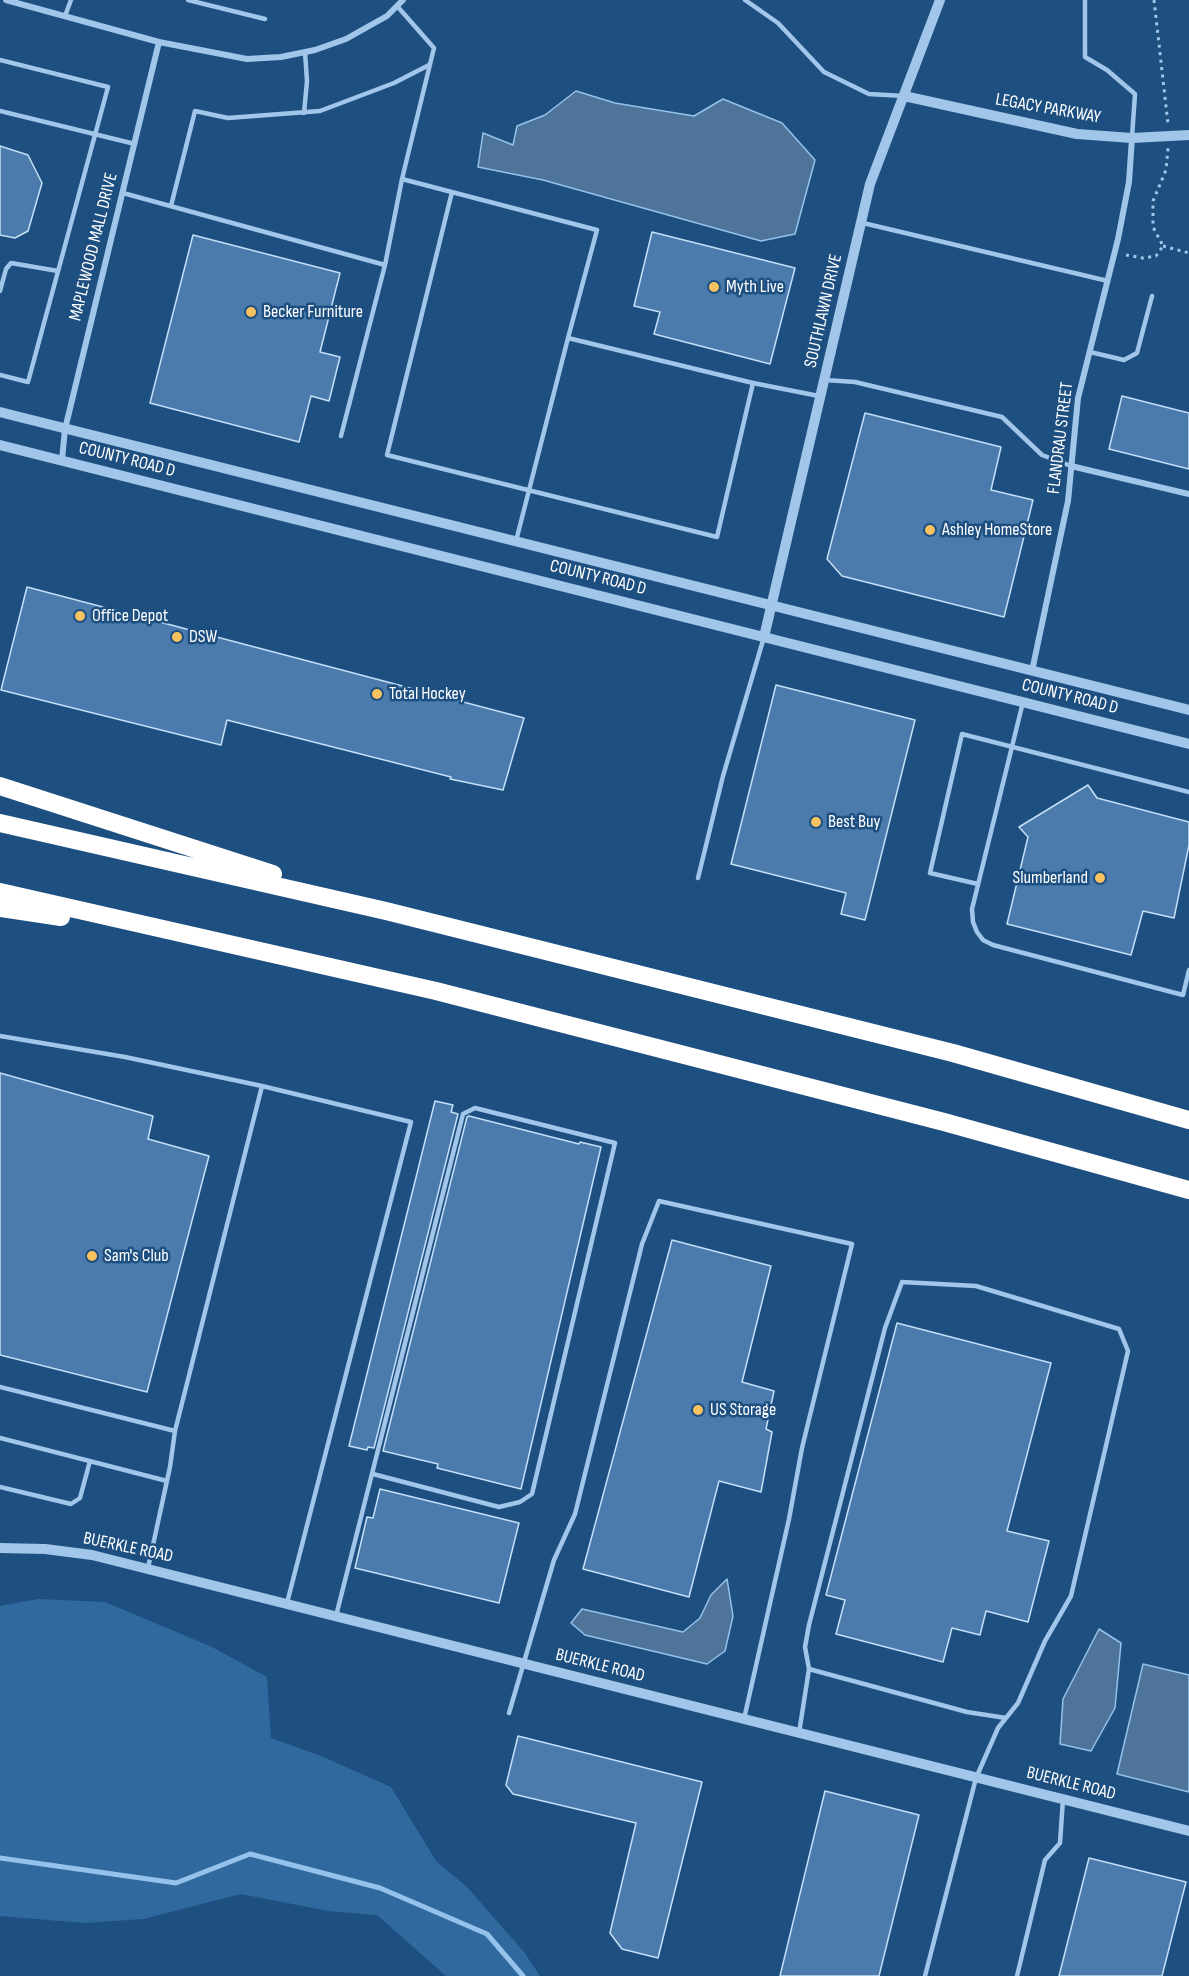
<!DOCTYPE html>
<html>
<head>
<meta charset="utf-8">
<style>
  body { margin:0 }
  canvas { display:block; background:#1d4f80 }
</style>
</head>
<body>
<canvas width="1189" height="1976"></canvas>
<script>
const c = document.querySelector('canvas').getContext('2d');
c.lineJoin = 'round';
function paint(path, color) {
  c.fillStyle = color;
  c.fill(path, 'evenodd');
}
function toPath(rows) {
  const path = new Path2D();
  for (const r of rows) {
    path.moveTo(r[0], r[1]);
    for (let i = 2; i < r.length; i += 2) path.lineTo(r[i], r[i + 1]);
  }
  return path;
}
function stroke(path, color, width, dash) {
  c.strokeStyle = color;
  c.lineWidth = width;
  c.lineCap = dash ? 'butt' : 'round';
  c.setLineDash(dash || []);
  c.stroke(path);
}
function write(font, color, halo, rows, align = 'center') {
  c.font = font + ' "Sofia Sans Condensed",sans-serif';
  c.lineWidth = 5;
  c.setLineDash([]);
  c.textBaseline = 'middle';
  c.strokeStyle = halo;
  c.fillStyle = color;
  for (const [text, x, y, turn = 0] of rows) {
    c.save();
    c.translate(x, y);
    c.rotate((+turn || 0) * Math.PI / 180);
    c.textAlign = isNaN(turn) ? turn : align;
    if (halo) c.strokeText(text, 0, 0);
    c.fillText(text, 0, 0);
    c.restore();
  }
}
paint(toPath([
  [38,1599,105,1602,212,1647,267,1677,271,1738,321,1756,391,1787,436,1861,467,1887,524,1952,540,1976,446,1976,377,1915,328,1911,241,1894,143,1919,84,1923,0,1916,0,1606]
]), '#30699e');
const water = toPath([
  [576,91,615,103,694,116,723,99,782,123,815,160,795,234,761,241,543,180,478,167,483,133,513,145,517,126,545,115,576,91],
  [727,1579,733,1616,725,1651,707,1664,585,1635,571,1623,582,1609,683,1632,700,1618,711,1595,727,1579],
  [1099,1629,1121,1643,1115,1708,1091,1751,1060,1744,1063,1699,1099,1629],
  [1143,1664,1189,1675,1189,1792,1117,1774,1143,1664]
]);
paint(water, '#4f7499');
stroke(water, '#95c2eb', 1.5);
stroke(toPath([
  [0,1858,176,1883,250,1854,380,1888,487,1934,523,1976]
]), '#95c2eb', 5);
const building = toPath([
  [0,146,28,155,42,183,28,231,15,238,0,235,0,146],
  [652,232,795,268,770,364,654,334,660,312,634,306,652,232],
  [193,235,340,273,320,352,340,357,329,401,311,396,299,442,150,403,193,235],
  [1122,396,1189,413,1189,469,1109,449,1122,396],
  [865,413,1001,447,991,490,1033,500,1004,617,842,576,827,559,865,413],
  [27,587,524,718,503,790,450,779,451,777,227,720,221,745,1,690,27,587],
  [776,685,915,720,865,920,841,914,846,893,731,864,776,685],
  [1088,785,1097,798,1189,822,1189,845,1174,918,1143,911,1131,955,1007,924,1028,837,1019,827,1088,785],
  [0,1073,153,1116,148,1139,209,1156,147,1392,0,1355,0,1073],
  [435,1101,453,1105,451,1112,458,1114,374,1448,368,1447,367,1450,349,1446,435,1101],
  [469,1116,579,1144,580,1142,601,1147,521,1489,437,1468,438,1464,383,1451,467,1117,469,1116],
  [672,1240,771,1266,742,1382,774,1391,766,1429,772,1432,761,1492,719,1481,689,1597,583,1569,672,1240],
  [897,1323,1051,1363,1007,1531,1049,1541,1028,1622,986,1611,980,1635,952,1628,943,1662,836,1634,845,1600,826,1595,897,1323],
  [380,1489,519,1523,499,1603,355,1568,367,1517,373,1518,380,1489],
  [518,1736,702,1782,658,1958,622,1949,610,1933,636,1823,513,1794,506,1785,518,1736],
  [825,1791,919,1815,879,1976,780,1976,825,1791],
  [1089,1858,1186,1882,1162,1976,1059,1976,1089,1858]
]);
paint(building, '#4a7bac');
stroke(building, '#c5dff7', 1.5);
stroke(toPath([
  [1154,0,1168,124],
  [1163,246,1189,253],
  [1126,255,1143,258,1156,256,1163,246,1153,227,1153,201,1166,170,1168,148]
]), '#a1c6e9', 3, [3, 4.5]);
stroke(toPath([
  [188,0,265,19],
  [745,0,778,23,824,72,869,94,904,96],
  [1085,0,1085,57,1107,70,1135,94,1132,137],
  [397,6,434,48,402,179],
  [65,16,71,0],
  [0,60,108,87,28,382,0,375],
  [0,111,135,144],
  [304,113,307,81,305,52],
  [452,192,387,455,717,537,753,383],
  [123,193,385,265,402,179,597,230,568,338,753,383,819,396],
  [171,206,195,111,228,118,320,111,394,83,429,65],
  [863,223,1108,281],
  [0,291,6,269,11,263,58,271],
  [1090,352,1124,360,1137,353,1152,296],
  [825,380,855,382,1002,417,1042,455,1071,466],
  [341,436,385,265],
  [516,541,568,338],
  [1023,702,972,909,973,922,977,932,983,940,993,945,1183,995,1189,970],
  [698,878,723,776,764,637],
  [978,884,930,873,962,734,1189,792],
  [0,1036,125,1057,262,1086,411,1122,287,1603],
  [0,1387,175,1431],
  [0,1438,167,1481],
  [0,1487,71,1504,80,1498,90,1461],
  [148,1568,170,1467,175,1431,262,1086],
  [336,1616,463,1114,475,1108,615,1143,532,1494,520,1502,499,1507,373,1474],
  [809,1669,967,1712,1006,1718],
  [509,1713,554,1560,575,1514,642,1244,659,1201,852,1244,802,1448,789,1519,744,1719],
  [799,1733,809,1669,805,1647,809,1625,885,1328,902,1282,976,1286,1119,1329,1128,1351,1071,1596,1045,1641,1018,1703,998,1728,976,1778,925,1976],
  [1017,1976,1045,1860,1060,1843,1063,1799]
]), '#a1c6e9', 4.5);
stroke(toPath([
  [6,0,159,42,247,59,281,57,315,50,346,39,387,16,403,0],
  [62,460,65,429,159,42],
  [1071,466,1189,494],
  [1032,671,1068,501,1078,398,1118,239,1129,182,1132,138]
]), '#a1c6e9', 6);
stroke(toPath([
  [904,96,1077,134,1132,138,1189,135],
  [0,412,1189,710],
  [0,445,1189,744],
  [764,637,870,184,940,0],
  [0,1548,45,1549,92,1555,1189,1831]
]), '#a1c6e9', 10);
stroke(toPath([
  [0,786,273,874],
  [0,823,386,911,953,1053,1189,1120],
  [0,892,436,991,944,1122,1189,1190],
  [0,908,61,917]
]), '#fff', 18);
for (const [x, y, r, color] of [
  [714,287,6,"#f8c260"],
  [251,312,6,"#f8c260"],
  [930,530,6,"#f8c260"],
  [80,616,6,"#f8c260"],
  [177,637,6,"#f8c260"],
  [377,694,6,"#f8c260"],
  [816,822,6,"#f8c260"],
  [1100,878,6,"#f8c260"],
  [92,1256,6,"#f8c260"],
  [698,1410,6,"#f8c260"]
]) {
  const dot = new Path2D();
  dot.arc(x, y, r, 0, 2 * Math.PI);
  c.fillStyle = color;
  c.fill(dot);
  stroke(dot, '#1d4f80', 2);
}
write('18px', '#fff', '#1d4f80', [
  ["LEGACY PARKWAY",1048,109,10],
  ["MAPLEWOOD MALL DRIVE",94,247,-76],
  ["SOUTHLAWN DRIVE",824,311,-77],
  ["FLANDRAU STREET",1061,438,-83],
  ["COUNTY ROAD D",127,460,14],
  ["COUNTY ROAD D",598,578,14],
  ["COUNTY ROAD D",1070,697,14],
  ["BUERKLE ROAD",128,1548,12],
  ["BUERKLE ROAD",600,1666,14],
  ["BUERKLE ROAD",1071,1784,14]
]);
write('18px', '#fff', '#1d4f80', [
  ["Myth Live",726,287],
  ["Becker Furniture",263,312],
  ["Ashley HomeStore",942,530],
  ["Office Depot",92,616],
  ["DSW",189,637],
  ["Total Hockey",389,694],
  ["Best Buy",828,822],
  ["Slumberland",1088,878,"right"],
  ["Sam's Club",104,1256],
  ["US Storage",710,1410]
], 'left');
</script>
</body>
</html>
